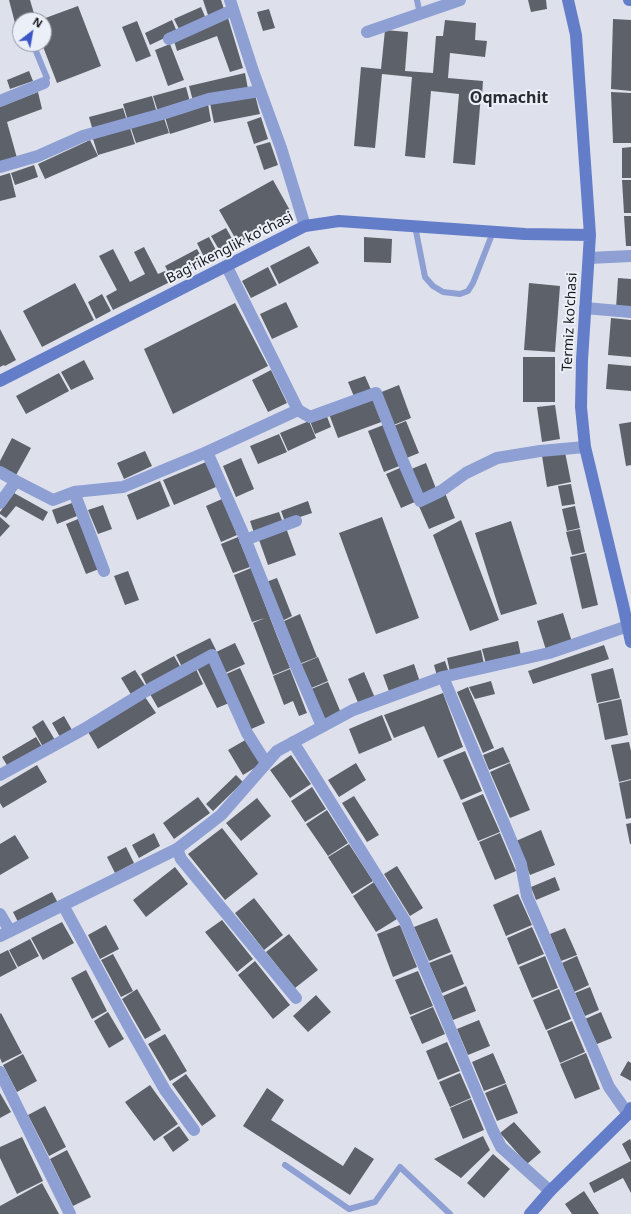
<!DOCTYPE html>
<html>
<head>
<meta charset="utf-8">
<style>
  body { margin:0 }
  #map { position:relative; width:631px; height:1214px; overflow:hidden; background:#dee1eb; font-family:"Noto Sans",sans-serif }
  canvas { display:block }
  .north { position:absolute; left:12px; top:12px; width:40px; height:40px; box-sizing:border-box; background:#ebeff8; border:1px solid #9699a0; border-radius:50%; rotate:31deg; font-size:11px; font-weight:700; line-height:16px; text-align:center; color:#16181b }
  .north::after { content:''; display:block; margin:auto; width:14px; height:18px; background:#3b55c7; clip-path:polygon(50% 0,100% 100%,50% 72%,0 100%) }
</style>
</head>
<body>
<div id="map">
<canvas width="631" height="1214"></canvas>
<div class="north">N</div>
</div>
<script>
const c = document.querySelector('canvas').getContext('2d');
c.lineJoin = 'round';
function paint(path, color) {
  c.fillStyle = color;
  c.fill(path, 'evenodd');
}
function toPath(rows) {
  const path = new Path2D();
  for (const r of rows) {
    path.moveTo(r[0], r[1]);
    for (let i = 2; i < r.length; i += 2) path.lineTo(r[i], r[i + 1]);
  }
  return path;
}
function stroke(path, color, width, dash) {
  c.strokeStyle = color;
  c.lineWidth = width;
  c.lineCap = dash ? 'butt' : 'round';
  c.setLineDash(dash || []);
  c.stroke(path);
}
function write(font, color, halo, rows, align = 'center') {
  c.font = font + ' "Noto Sans",sans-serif';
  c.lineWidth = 4;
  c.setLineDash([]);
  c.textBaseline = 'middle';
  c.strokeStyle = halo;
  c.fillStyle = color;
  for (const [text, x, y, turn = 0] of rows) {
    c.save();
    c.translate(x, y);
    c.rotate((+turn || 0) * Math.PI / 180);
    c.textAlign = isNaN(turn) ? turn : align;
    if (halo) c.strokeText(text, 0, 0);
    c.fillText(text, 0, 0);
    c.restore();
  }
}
paint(toPath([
  [9,0,30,0,35,17,26,20,20,20,20,22,15,23],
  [203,0,221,0,225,12,209,18],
  [528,0,546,0,547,9,531,12],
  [78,6,101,66,57,83,42,44,44,44,44,20,40,20],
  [201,7,206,19,180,31,174,19],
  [269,9,275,28,263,31,257,12],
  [228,18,243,68,230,72,217,36,177,51,174,41],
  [613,19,631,20,631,91,611,89],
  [172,20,177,32,150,45,145,33],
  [445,20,476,23,475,40,487,41,485,57,450,53,448,78,483,81,482,96,481,95,475,165,453,163,459,94,431,91,425,158,405,156,412,77,382,74,375,148,354,146,361,67,381,69,385,30,408,32,405,71,433,73,436,36,443,36],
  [137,21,151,56,136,62,122,27],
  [170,44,184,80,168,86,155,50],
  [29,71,33,81,10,89,7,80],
  [245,73,248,89,193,101,189,86],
  [186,87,190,102,158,112,153,96],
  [38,92,42,109,7,122,17,158,0,162,0,107],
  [611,92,631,93,631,143,613,143],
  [255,95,260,114,214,123,210,103],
  [152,96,157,113,128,121,123,104],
  [208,104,211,121,170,134,165,117],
  [123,108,127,121,93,131,89,117],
  [261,117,268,139,254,144,247,122],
  [164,118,169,133,136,143,131,128],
  [130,128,135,144,98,155,93,139],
  [90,140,98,156,45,179,38,164],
  [270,142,278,165,264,170,256,146],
  [631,147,631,178,622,178,622,148],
  [34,165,38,177,15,185,11,173],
  [10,173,16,197,0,201,0,176],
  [273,180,292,214,238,243,219,210],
  [622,180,631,180,631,213,624,213],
  [624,216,631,216,631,246,626,246],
  [226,228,235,244,221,253,211,236],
  [209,237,218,254,206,261,197,243],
  [364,237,392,239,391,263,364,262],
  [309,246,319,263,279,284,270,266],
  [144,247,158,274,165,271,170,282,113,310,106,296,117,290,99,256,113,249,130,282,145,274,134,252],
  [197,249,204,262,172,279,165,266],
  [268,267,277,285,251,298,242,281],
  [618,278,631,279,631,310,616,308],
  [75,283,94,320,42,347,23,311],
  [529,283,560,286,555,352,524,350],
  [102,294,111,311,96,319,88,302],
  [286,302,298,327,272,339,260,314],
  [235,303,268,366,173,414,144,349],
  [611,318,631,320,631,357,608,355],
  [0,329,16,360,5,366,4,365,0,367],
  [523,357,555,357,555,402,523,402],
  [84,360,94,379,71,390,61,372],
  [608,364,631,366,631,391,606,389],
  [271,370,287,403,268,412,252,380],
  [59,373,69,391,26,414,16,396],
  [365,376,372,392,355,399,348,382],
  [399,385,411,418,391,426,379,393],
  [376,397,384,421,338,438,329,414],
  [555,405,560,439,542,442,537,407],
  [326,414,331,427,315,434,310,421],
  [309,421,316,438,288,451,280,433],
  [406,421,419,453,404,459,391,427],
  [631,422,631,465,626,466,619,424],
  [386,424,402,465,384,472,368,431],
  [279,434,287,452,258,464,250,446],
  [12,438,31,448,15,477,0,469,0,461],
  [145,451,152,466,124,479,117,463],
  [565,452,571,482,547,487,542,456],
  [241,458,254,489,236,497,223,466],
  [206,462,216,487,174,505,163,480],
  [426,463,437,491,421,498,409,470],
  [402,467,417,501,401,508,386,474],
  [160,481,170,506,137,520,127,495],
  [571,484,575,504,562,506,558,486],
  [14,493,48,512,43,521,16,506,6,518,0,514,0,512],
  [445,493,455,518,429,529,418,504],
  [222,499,237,535,221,542,206,506],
  [308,501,312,513,285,522,281,511],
  [72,503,77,516,57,524,52,510],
  [103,505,112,529,98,534,88,510],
  [575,506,580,528,567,531,562,509],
  [279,512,283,523,254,533,250,521],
  [0,517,10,526,0,537],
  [382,517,419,618,376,634,339,533],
  [78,519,99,569,86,574,66,524],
  [461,520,499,620,470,631,433,535],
  [511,521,537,604,501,615,475,533],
  [286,528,296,555,268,565,258,537],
  [580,529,585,552,572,555,566,532],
  [238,537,250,567,233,573,221,544],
  [586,553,598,605,582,609,570,557],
  [251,568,277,636,273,638,277,636,290,668,273,675,253,623,265,618,252,622,234,575],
  [128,571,139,600,125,605,114,576],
  [277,578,292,616,282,621,266,582],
  [563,613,572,642,546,650,537,621],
  [300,614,317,657,299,664,282,622],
  [210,638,216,650,182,667,176,655],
  [518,641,521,656,486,664,482,649],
  [235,643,245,664,223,674,214,653],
  [604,645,609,659,533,684,528,671],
  [481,650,484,664,450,672,447,658],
  [174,656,181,668,147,686,141,674],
  [318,657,328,681,309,689,299,665],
  [445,661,449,673,437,676,434,665],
  [210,662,229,703,217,708,197,668],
  [414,664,420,682,390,694,383,675],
  [240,668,265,723,249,730,224,675],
  [613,668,620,698,597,703,591,674],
  [196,669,203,684,158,708,150,694],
  [290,669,307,713,299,716,293,701,284,705,273,676],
  [135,670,146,687,132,696,121,678],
  [364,672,375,698,359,705,348,679],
  [491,681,495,694,475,699,469,687],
  [328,682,341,713,323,720,309,690],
  [468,687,494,748,483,753,457,692],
  [443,693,463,747,438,758,424,726,394,738,384,715],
  [145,697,156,713,98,749,88,732],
  [621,699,628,735,605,740,598,704],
  [382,715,392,740,359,754,349,729],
  [64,716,72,730,60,737,52,723],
  [43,720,55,740,43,747,32,727],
  [36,737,42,747,8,767,2,757],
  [247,739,261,764,243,775,228,750],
  [629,742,631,751,631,779,619,782,611,745],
  [503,747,510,762,489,770,483,755],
  [465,751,482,791,461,800,443,760],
  [291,755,311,784,290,798,270,770],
  [356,763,366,780,339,797,328,780],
  [510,763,530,810,510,818,490,772],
  [37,765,47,782,3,808,0,803,0,787],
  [236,775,243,782,213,811,206,804],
  [631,780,631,818,626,819,619,783],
  [312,787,326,809,305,822,291,801],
  [483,794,500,832,478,841,462,803],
  [354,796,379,835,367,842,342,803],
  [198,797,210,813,174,839,163,823],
  [257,798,271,816,241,841,226,823],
  [327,810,348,843,328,856,306,824],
  [631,823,631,844,630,844,626,824],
  [222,828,258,874,225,900,188,854],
  [541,830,555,865,530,875,516,841],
  [154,833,160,846,139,858,132,845],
  [500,833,516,871,495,880,479,842],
  [15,835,29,858,0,875,0,844],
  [349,844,373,881,352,894,328,857],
  [126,847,134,863,115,873,107,857],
  [397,866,423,908,410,916,384,874],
  [175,867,188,884,146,917,133,900],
  [555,877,560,890,536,900,531,887],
  [374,882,397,919,376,932,353,896],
  [52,892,58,903,19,924,13,912],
  [518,894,532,925,506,936,493,905],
  [254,898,283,935,264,950,235,913],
  [437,918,451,952,429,961,414,927],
  [222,920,253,959,237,972,205,932],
  [62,922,74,943,43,960,31,938],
  [106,925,119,949,100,959,88,935],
  [400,925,417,967,393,977,377,934],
  [532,927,544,954,518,965,507,938],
  [565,928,577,955,561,961,550,934],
  [289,934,318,970,295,988,266,952],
  [30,939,39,956,18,967,9,950],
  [8,950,17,968,0,977,0,954],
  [113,954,133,991,121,997,101,960],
  [452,954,464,984,442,993,429,963],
  [545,956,558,988,532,998,519,967],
  [577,956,589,985,574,992,562,963],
  [255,961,290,1005,273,1019,238,975],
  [86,970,107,1011,92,1019,71,978],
  [418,971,433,1006,410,1015,395,980],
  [466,986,476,1011,453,1020,443,996],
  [590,987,599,1010,585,1016,575,993],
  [137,989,161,1030,145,1039,122,999],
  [559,989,571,1019,546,1030,533,1000],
  [316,995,331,1012,308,1032,293,1016],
  [433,1007,445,1034,422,1044,410,1017],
  [108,1012,124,1039,109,1048,94,1021],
  [601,1012,612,1038,597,1044,585,1019],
  [1,1013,22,1053,2,1063,0,1058,0,1014],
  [479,1020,490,1046,468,1055,457,1029],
  [572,1021,585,1052,560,1063,547,1031],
  [165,1034,187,1071,170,1081,148,1044],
  [447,1042,460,1071,438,1080,426,1051],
  [493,1053,506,1083,484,1091,472,1062],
  [586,1053,600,1089,575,1099,560,1064],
  [23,1054,37,1081,17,1092,3,1065],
  [628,1061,631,1063,631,1081,620,1075],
  [460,1073,471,1098,450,1107,439,1082],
  [186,1074,216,1116,202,1126,172,1084],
  [506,1084,518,1113,497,1121,485,1093],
  [150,1085,178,1124,154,1141,125,1102],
  [267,1088,284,1100,271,1120,343,1166,355,1147,374,1159,350,1195,243,1126],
  [0,1093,11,1112,0,1118],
  [471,1099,484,1130,463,1139,450,1108],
  [45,1106,66,1147,49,1156,28,1115],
  [514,1122,541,1152,527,1164,500,1133],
  [179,1126,189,1140,173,1152,163,1137],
  [483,1136,490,1150,461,1178,434,1159],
  [22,1137,43,1181,17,1194,0,1158,0,1147],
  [630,1139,631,1141,631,1193,623,1178,594,1193,589,1183,631,1161,622,1144],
  [67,1150,91,1197,73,1206,50,1159],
  [493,1154,510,1169,484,1198,467,1183],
  [42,1183,59,1214,0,1214,0,1206],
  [584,1191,599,1214,572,1214,565,1204]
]), '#5d6169');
stroke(toPath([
  [417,0,420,14],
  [33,44,47,78,44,83],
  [415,226,425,277,433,286,443,292,460,294,468,291,473,283,493,232],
  [285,1165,349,1209,375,1202,400,1167,450,1214]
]), '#8d9fd3', 6);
stroke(toPath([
  [230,0,253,71,281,148,305,226],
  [367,32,460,0],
  [169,39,233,10],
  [0,101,44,83],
  [0,167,38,156,83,136,162,114,209,99,260,91],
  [589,258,631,256],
  [585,308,631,312],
  [298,410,310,417,376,393,402,459,420,501,441,491,466,473,497,458,540,451,585,447],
  [207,452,298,410,227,267],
  [0,472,16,481,0,503],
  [16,481,53,500,74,492,104,571],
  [74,492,123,487,207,452,244,536,293,659,322,726],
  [245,540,296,521],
  [443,677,521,864,527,896,609,1087,628,1114],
  [293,742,405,921,493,1131,501,1147,550,1191],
  [0,775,84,729,146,691,212,655,247,733,266,763],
  [177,849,181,859,296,998],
  [63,905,128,1025,165,1090,194,1130],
  [0,914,10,931],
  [0,936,177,849,221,815,277,751,353,710,443,677,549,653,628,626],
  [0,1072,70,1214]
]), '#8d9fd3', 12);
stroke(toPath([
  [568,0,576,35,590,235,582,360,581,407,585,447,623,605,631,642],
  [629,0,631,0],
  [0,381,305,226,339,221,525,234,590,235],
  [530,1214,550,1191,628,1114,631,1108]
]), '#647dc9', 12);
write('14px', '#16181b', '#ebeff8', [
  ["Bag'rikenglik ko'chasi",230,248,-27],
  ["Termiz ko'chasi",570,322,-87]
]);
write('bold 16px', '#2a2c34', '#ebeff8', [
  ["Oqmachit",509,98]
]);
</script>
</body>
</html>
